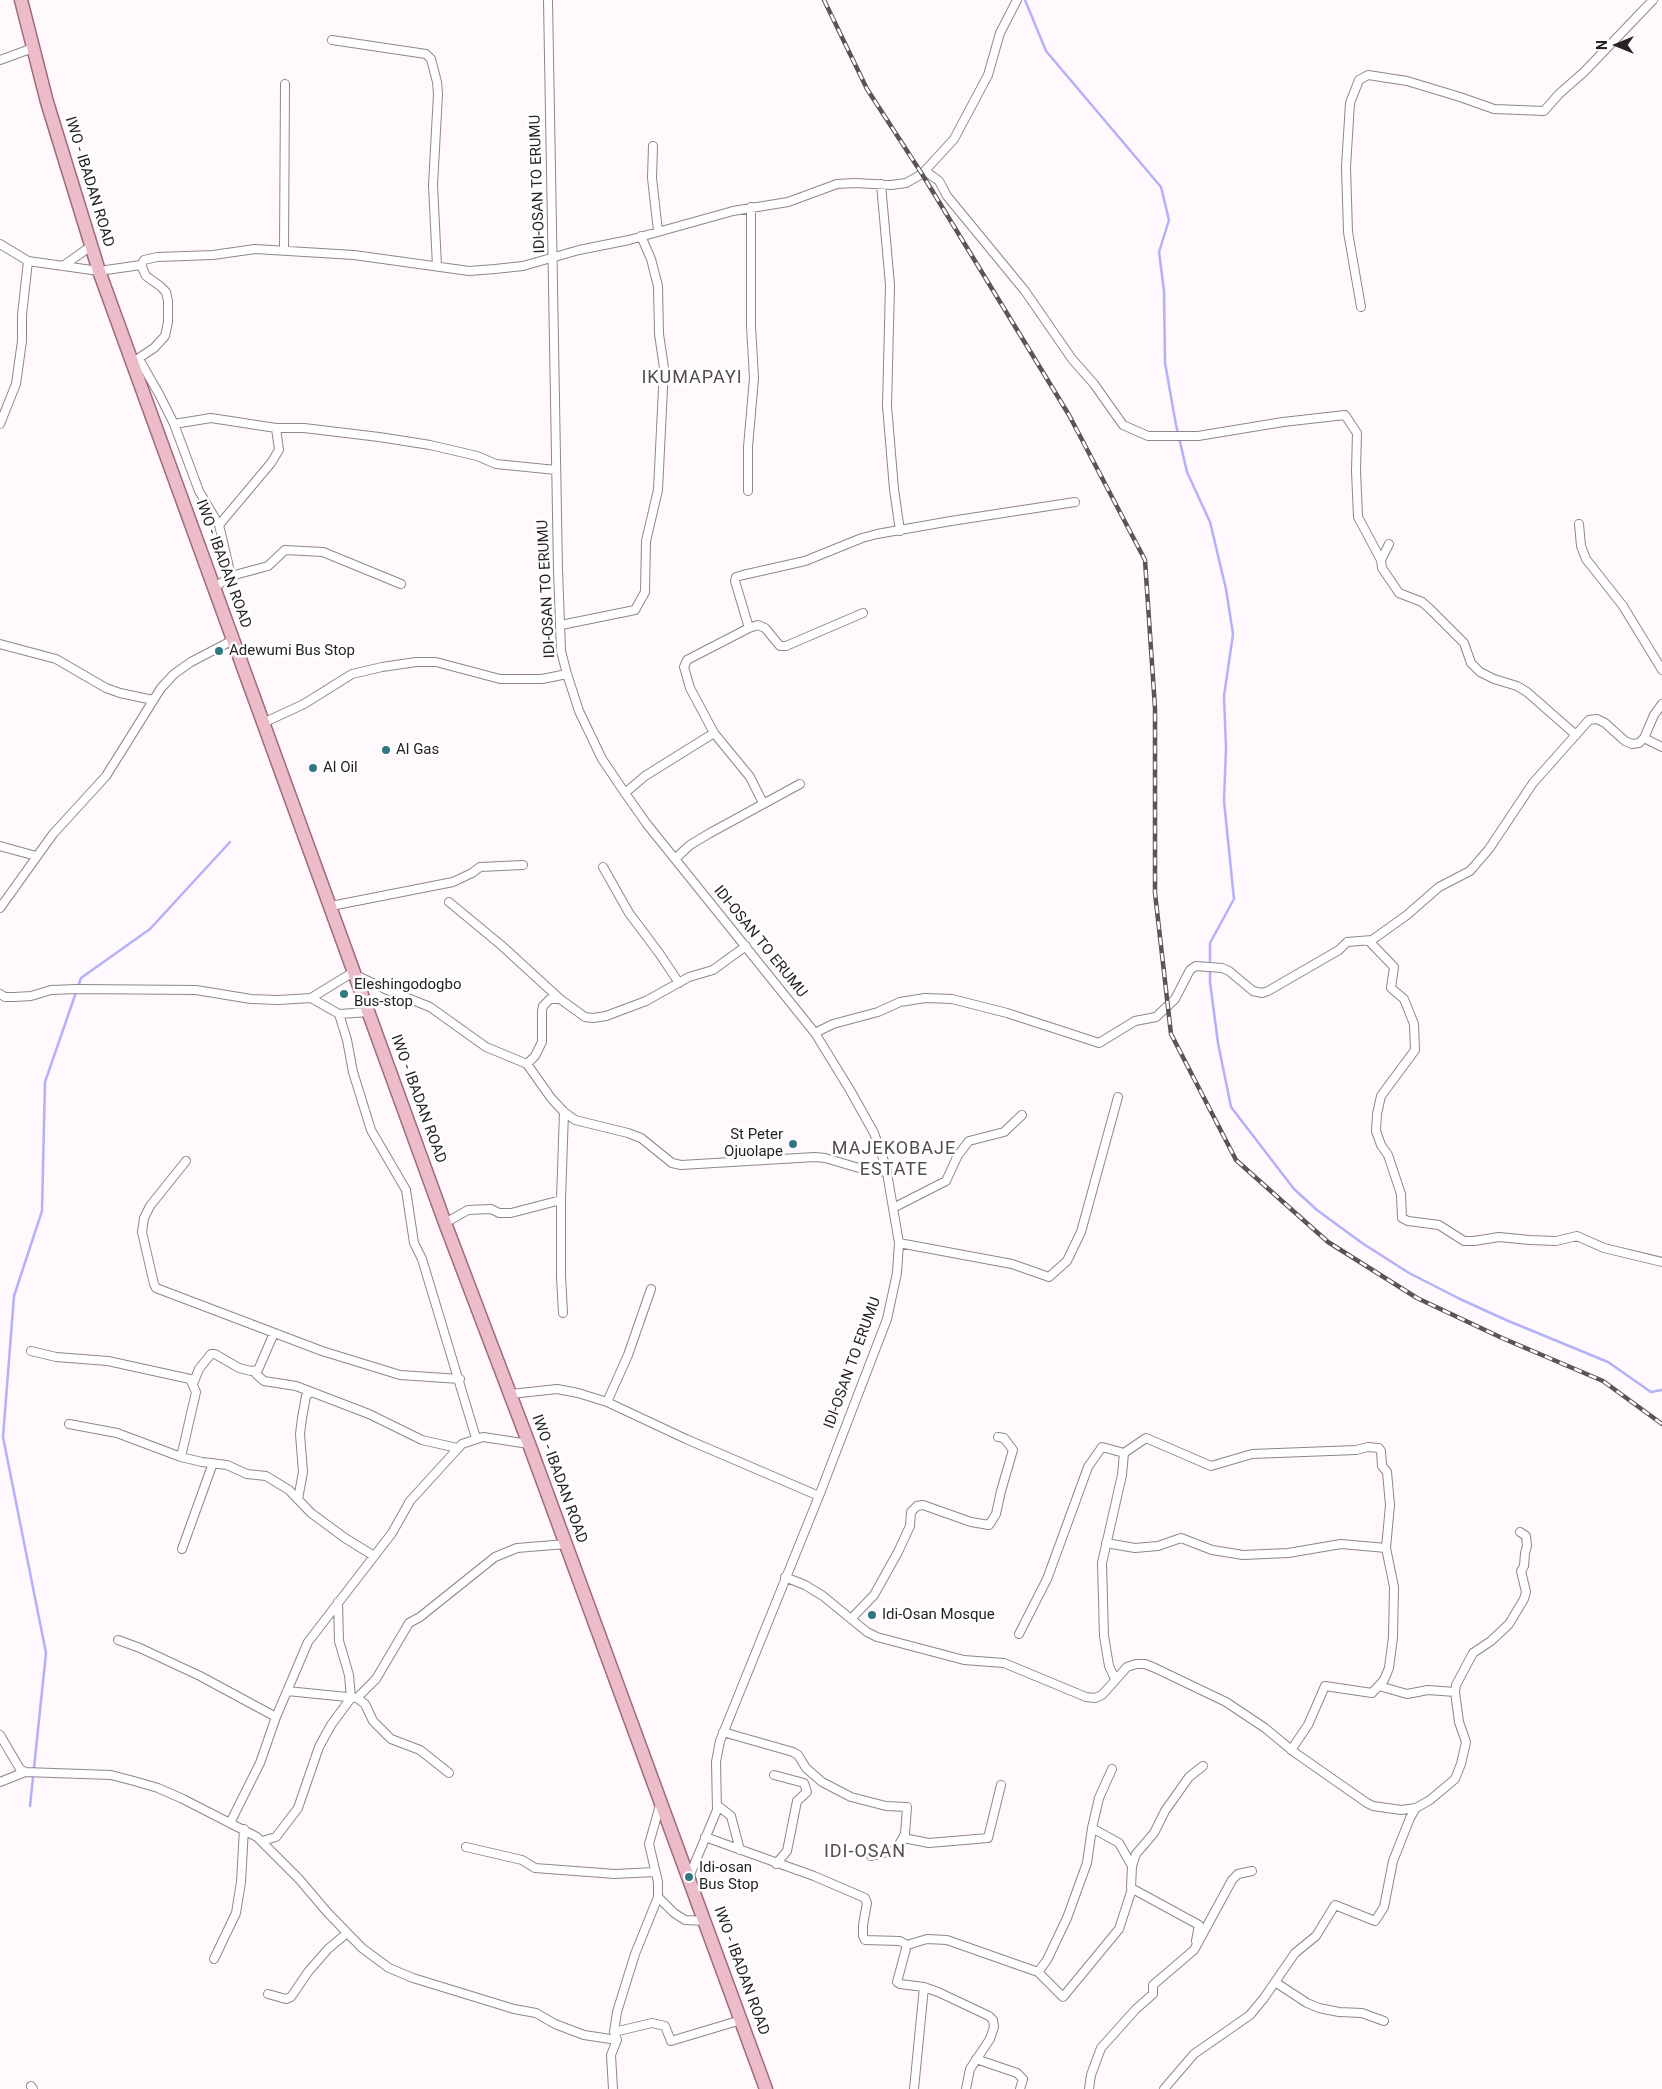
<!DOCTYPE html>
<html>
<head>
<meta charset="utf-8">
<style>
  body { margin:0 }
  #map { position:relative; width:1662px; height:2089px; overflow:hidden; background:#fff9fd; font-family:Roboto,sans-serif }
  canvas { display:block }
  .north { position:absolute; left:1592px; top:20px; width:50px; height:50px; -webkit-text-stroke:4px #fff; paint-order:stroke; rotate:270deg; font-size:14px; font-weight:700; line-height:20px; text-align:center; color:#262325 }
  .north::after { content:''; display:block; margin:auto; width:18px; height:22px; background:#262325; clip-path:polygon(50% 0,100% 100%,50% 72%,0 100%) }
</style>
</head>
<body>
<div id="map">
<canvas width="1662" height="2089"></canvas>
<div class="north">N</div>
</div>
<script>
const c = document.querySelector('canvas').getContext('2d');
c.lineJoin = 'round';
function toPath(rows) {
  const path = new Path2D();
  for (const r of rows) {
    path.moveTo(r[0], r[1]);
    for (let i = 2; i < r.length; i += 2) path.lineTo(r[i], r[i + 1]);
  }
  return path;
}
function stroke(path, color, width, dash) {
  c.strokeStyle = color;
  c.lineWidth = width;
  c.lineCap = dash ? 'butt' : 'round';
  c.setLineDash(dash || []);
  c.stroke(path);
}
function write(font, color, halo, rows, align = 'center') {
  c.font = font + ' Roboto,sans-serif';
  c.lineWidth = 5;
  c.setLineDash([]);
  c.textBaseline = 'middle';
  c.strokeStyle = halo;
  c.fillStyle = color;
  for (const [text, x, y, turn = 0] of rows) {
    c.save();
    c.translate(x, y);
    c.rotate((+turn || 0) * Math.PI / 180);
    c.textAlign = isNaN(turn) ? turn : align;
    if (halo) c.strokeText(text, 0, 0);
    c.fillText(text, 0, 0);
    c.restore();
  }
}
stroke(toPath([
  [1025,0,1046,51,1161,187,1169,220,1159,252,1164,291,1165,363,1176,425,1187,472,1210,522,1226,589,1233,634,1224,696,1226,748,1224,801,1234,899,1210,943,1210,982,1218,1043,1231,1107,1294,1189,1317,1210,1362,1243,1409,1273,1460,1299,1506,1320,1608,1362,1651,1392,1662,1390],
  [30,1806,46,1653,3,1437,14,1296,42,1211,45,1082,81,978,150,929,230,842]
]), '#b3b2f9', 2.5);
const street = toPath([
  [548,0,558,570,561,651,567,674,579,711,602,759,625,793,646,823,815,1033,850,1090,874,1133,886,1167,899,1243,897,1273,887,1319,819,1496,720,1741,716,1762,717,1810,689,1877],
  [332,40,426,54,431,59,437,82,438,94,433,185,437,266],
  [0,60,33,48],
  [653,146,652,178,658,231],
  [922,174,928,173,939,181,947,196,1025,291,1072,359,1094,384,1123,425,1148,436,1198,436,1283,422,1345,415,1357,433,1356,471,1358,517,1381,560],
  [881,184,890,285,887,406,894,489,900,531],
  [0,244,28,261,99,271,141,265,144,260,157,257,213,255,255,249,354,255,469,271,495,269,523,266,579,250,629,240,733,211,788,202,837,184,855,183,891,185,906,183,922,174,954,139,988,75,1000,33,1017,0],
  [284,250,285,84],
  [63,266,91,246],
  [1361,307,1348,232,1346,167,1350,103,1359,80,1368,75,1407,81,1460,97,1494,109,1544,111,1559,94,1584,72,1653,0],
  [139,359,159,394,174,424,199,491,219,525,231,576],
  [136,360,154,348,165,336,168,322,168,301,166,292,160,286,146,276,141,265],
  [0,424,16,384,22,341,22,315,28,261],
  [174,424,211,418,276,428,304,428,379,437,430,445,477,456,496,464,556,470],
  [748,491,748,447,754,378,751,326,751,207],
  [1579,524,1581,546,1586,559,1623,606,1662,670],
  [219,525,271,463,279,450,276,428],
  [1389,544,1381,560,1382,568,1399,593,1422,602,1429,608,1464,643,1471,663,1480,672,1494,679,1517,686,1527,692,1576,735],
  [215,587,231,576,268,566,285,550,323,552,401,584],
  [561,625,635,610,645,592,646,541,658,490,664,368,659,334,658,286,651,259,641,236],
  [749,628,735,581,736,577,743,575,805,561,862,538,877,534,951,521,1075,502],
  [0,644,56,659,106,688,120,693,153,700],
  [263,723,304,704,352,674,382,667,416,662,436,662,500,679,542,679,567,674],
  [1644,738,1662,747],
  [625,793,645,776,714,733],
  [763,803,750,777,714,733,690,688,684,667,687,660,749,628,758,625,765,628,780,646,786,646,863,613],
  [0,846,36,856],
  [676,858,690,845,710,833,800,784],
  [603,867,629,913,659,953,679,983],
  [449,902,501,945,560,999],
  [331,906,453,882,472,873,480,867,523,865],
  [0,908,53,834,106,776,161,688,174,674,191,662,233,640],
  [1369,941,1394,967,1391,988,1404,999,1414,1024,1415,1050,1381,1096,1377,1114,1376,1131,1381,1145,1388,1155,1401,1194,1402,1218,1408,1221,1439,1225,1464,1241,1474,1241,1499,1237,1530,1240,1556,1241,1577,1236,1604,1248,1662,1262],
  [356,975,385,989,430,1007,486,1047,527,1064,551,1098,564,1112,575,1120,628,1133,641,1138,672,1163,681,1165,815,1157,825,1158,859,1168,887,1172],
  [0,994,5,997,14,997,31,996,51,990,77,989,196,990,251,999,278,1000,311,998,355,971],
  [311,998,339,1014,370,1012],
  [339,1014,347,1040,353,1072,371,1130,406,1190,414,1243,422,1259,476,1438],
  [815,1033,833,1024,878,1012,900,1002,925,998,952,999,1007,1013,1099,1043,1135,1021,1156,1017,1175,999,1190,970,1196,966,1222,968,1229,971,1253,991,1262,993,1268,991,1339,950,1347,942,1372,940,1407,915,1439,887,1470,871,1489,849,1533,783,1589,720,1597,719,1605,723,1625,741,1632,744,1639,743,1644,738,1654,715,1662,704],
  [527,1064,535,1056,542,1042,542,1011,543,1006,550,999,560,999,585,1017,593,1018,606,1016,646,1001,689,977,713,970,746,946],
  [186,1161,150,1206,144,1218,142,1232,154,1284,156,1288,322,1351,400,1375,460,1379],
  [895,1207,946,1181,958,1155,969,1141,1004,1132,1022,1115],
  [445,1223,468,1210,491,1209,499,1213,511,1213,561,1200],
  [899,1243,1012,1264,1049,1277,1067,1261,1081,1232,1118,1097],
  [563,1313,561,1276,561,1200,564,1112],
  [31,1351,56,1357,108,1361,190,1379,196,1392,181,1457],
  [255,1371,256,1374,264,1381,296,1386,369,1414,422,1440,457,1448],
  [193,1384,199,1369,211,1354,215,1354,239,1368,251,1371,258,1370,274,1333],
  [511,1394,557,1389,578,1393,607,1402,686,1439,819,1496],
  [607,1402,628,1355,651,1289],
  [69,1424,117,1433,181,1457,202,1462,227,1465,247,1474,266,1476,289,1490,311,1513,345,1538,374,1556],
  [1124,1453,1146,1438,1211,1466,1252,1454,1356,1450,1368,1447,1379,1448,1381,1451,1382,1466,1387,1472,1390,1505,1386,1548,1394,1587,1393,1637,1389,1668,1384,1680,1372,1693,1325,1686,1308,1725,1291,1750],
  [298,1499,303,1472,300,1434,302,1418,306,1396,311,1392],
  [1106,1543,1135,1548,1158,1546,1181,1538,1212,1550,1243,1555,1288,1553,1341,1544,1386,1548],
  [182,1549,213,1463],
  [785,1577,805,1585,823,1596,867,1632,877,1637,964,1660,1004,1663,1086,1697,1095,1698,1102,1695,1127,1667,1136,1664,1145,1664,1155,1668,1226,1702,1265,1728,1294,1752,1367,1803,1373,1806,1401,1810,1416,1808,1430,1800,1455,1779,1461,1764,1466,1742,1459,1722,1455,1692,1456,1685,1473,1653,1491,1641,1509,1624,1524,1599,1526,1592,1521,1571,1524,1566,1525,1553,1527,1546,1526,1536,1520,1532],
  [851,1619,874,1595,898,1552,910,1526,911,1512,917,1506,923,1505,971,1522,989,1525,996,1514,1001,1491,1013,1450,1004,1438,998,1437],
  [1019,1634,1047,1579,1088,1467,1102,1447,1124,1453,1122,1475,1102,1563,1104,1636,1109,1666,1115,1679],
  [118,1640,140,1648,200,1676,276,1717],
  [1379,1686,1407,1694,1428,1690,1455,1692],
  [287,1691,357,1698,376,1679,409,1623,420,1617,495,1557,517,1548,566,1544],
  [357,1698,365,1704,373,1721,391,1739,420,1750,449,1773],
  [723,1732,793,1752,798,1755,806,1768,822,1782,851,1797,886,1806,907,1807,905,1834,896,1850,871,1856],
  [0,1735,20,1769,25,1772,111,1775,134,1781,158,1788,183,1799,257,1837,299,1879,327,1912,362,1948,389,1968,413,1978,514,2009,536,2013,555,2024,584,2035,617,2040],
  [1112,1769,1099,1798,1092,1828,1119,1843,1132,1866,1131,1888,1199,1925,1196,1941],
  [774,1775,804,1783,807,1792,797,1801,787,1851,776,1864],
  [0,1782,25,1772],
  [718,1806,731,1816,740,1850],
  [231,1821,260,1763,276,1717,308,1642,392,1533,410,1501,462,1444,483,1437,529,1444],
  [705,1837,814,1876,865,1898,867,1903,863,1925,863,1936,865,1940,900,1941,907,1945,927,1939,947,1940,1038,1972,1047,1960,1067,1918,1087,1863,1092,1828],
  [903,1838,929,1843,988,1838,1001,1785],
  [262,1841,276,1837,298,1808,319,1747,331,1725,351,1698,349,1675,339,1641,338,1602],
  [466,1847,522,1860,535,1868,615,1874,655,1872],
  [1132,1866,1136,1854,1154,1833,1165,1811,1189,1777,1203,1766],
  [658,1897,674,1913,685,1920,705,1921],
  [907,1945,897,1982,900,1984,924,1987,938,1992,989,2016,993,2020,994,2027,990,2039,970,2069,966,2089],
  [214,1959,236,1913,241,1882,244,1829],
  [1038,1972,1063,1997,1119,1929,1132,1889],
  [1275,1982,1307,2003,1319,2008,1339,2012,1362,2013,1384,2021],
  [268,1994,286,1999,291,1997,308,1972,328,1949,347,1933],
  [614,2032,652,2023,665,2026,671,2041,741,2020],
  [976,2059,1017,2073,1023,2079,1020,2089],
  [31,2086,33,2089],
  [613,2089,611,2055,617,2040,614,2032,617,2012,635,1954,658,1897,658,1882,649,1844,660,1805],
  [914,2089,924,1987],
  [1089,2089,1091,2075,1101,2048,1136,2009,1153,1994,1153,1985,1194,1950,1232,1880,1238,1874,1252,1871],
  [1164,2089,1194,2054,1250,2015,1264,1998,1295,1953,1316,1936,1335,1905,1375,1921,1384,1907,1393,1861,1410,1818,1416,1808]
]);
const primary = toPath([
  [21,0,47,102,99,271,445,1223,529,1444,766,2089]
]);
stroke(street, '#8f868c', 10);
stroke(primary, '#a06a78', 15);
stroke(street, '#fff', 8);
stroke(primary, '#edbcc9', 12);
const rail = toPath([
  [824,0,867,89,922,174,1069,415,1145,560,1155,708,1155,893,1171,1034,1236,1160,1328,1242,1417,1298,1502,1338,1603,1381,1662,1424]
]);
stroke(rail, '#595557', 4.5);
stroke(rail, '#fff', 2.5, [8]);
for (const [x, y, r, color] of [
  [219,651,5,"#307881"],
  [386,750,5,"#307881"],
  [313,768,5,"#307881"],
  [344,994,5,"#307881"],
  [793,1144,5,"#307881"],
  [872,1615,5,"#307881"],
  [689,1877,5,"#307881"]
]) {
  const dot = new Path2D();
  dot.arc(x, y, r, 0, 2 * Math.PI);
  c.fillStyle = color;
  c.fill(dot);
  stroke(dot, '#fff', 2);
}
write('15px', '#262325', '#fff', [
  ["IWO - IBADAN ROAD",89,182,73],
  ["IDI-OSAN TO ERUMU",538,184,-92],
  ["IWO - IBADAN ROAD",223,564,70],
  ["IDI-OSAN TO ERUMU",547,589,-93],
  ["IDI-OSAN TO ERUMU",760,942,51],
  ["IWO - IBADAN ROAD",418,1099,70],
  ["IDI-OSAN TO ERUMU",853,1363,-70],
  ["IWO - IBADAN ROAD",559,1479,70],
  ["IWO - IBADAN ROAD",741,1971,70]
]);
write('15px', '#262325', '#fff', [
  ["Adewumi Bus Stop",229,651],
  ["Al Gas",396,750],
  ["Al Oil",323,768],
  ["Eleshingodogbo",354,985],
  ["Bus-stop",354,1002],
  ["St Peter",783,1135,"right"],
  ["Ojuolape",783,1152,"right"],
  ["Idi-Osan Mosque",882,1615],
  ["Idi-osan",699,1868],
  ["Bus Stop",699,1885]
], 'left');
c.letterSpacing = '1px';
write('18px', '#544c52', '#fff', [
  ["IKUMAPAYI",692,378],
  ["MAJEKOBAJE",894,1149],
  ["ESTATE",894,1170],
  ["IDI-OSAN",865,1852]
]);
c.letterSpacing = '0px';
</script>
</body>
</html>
